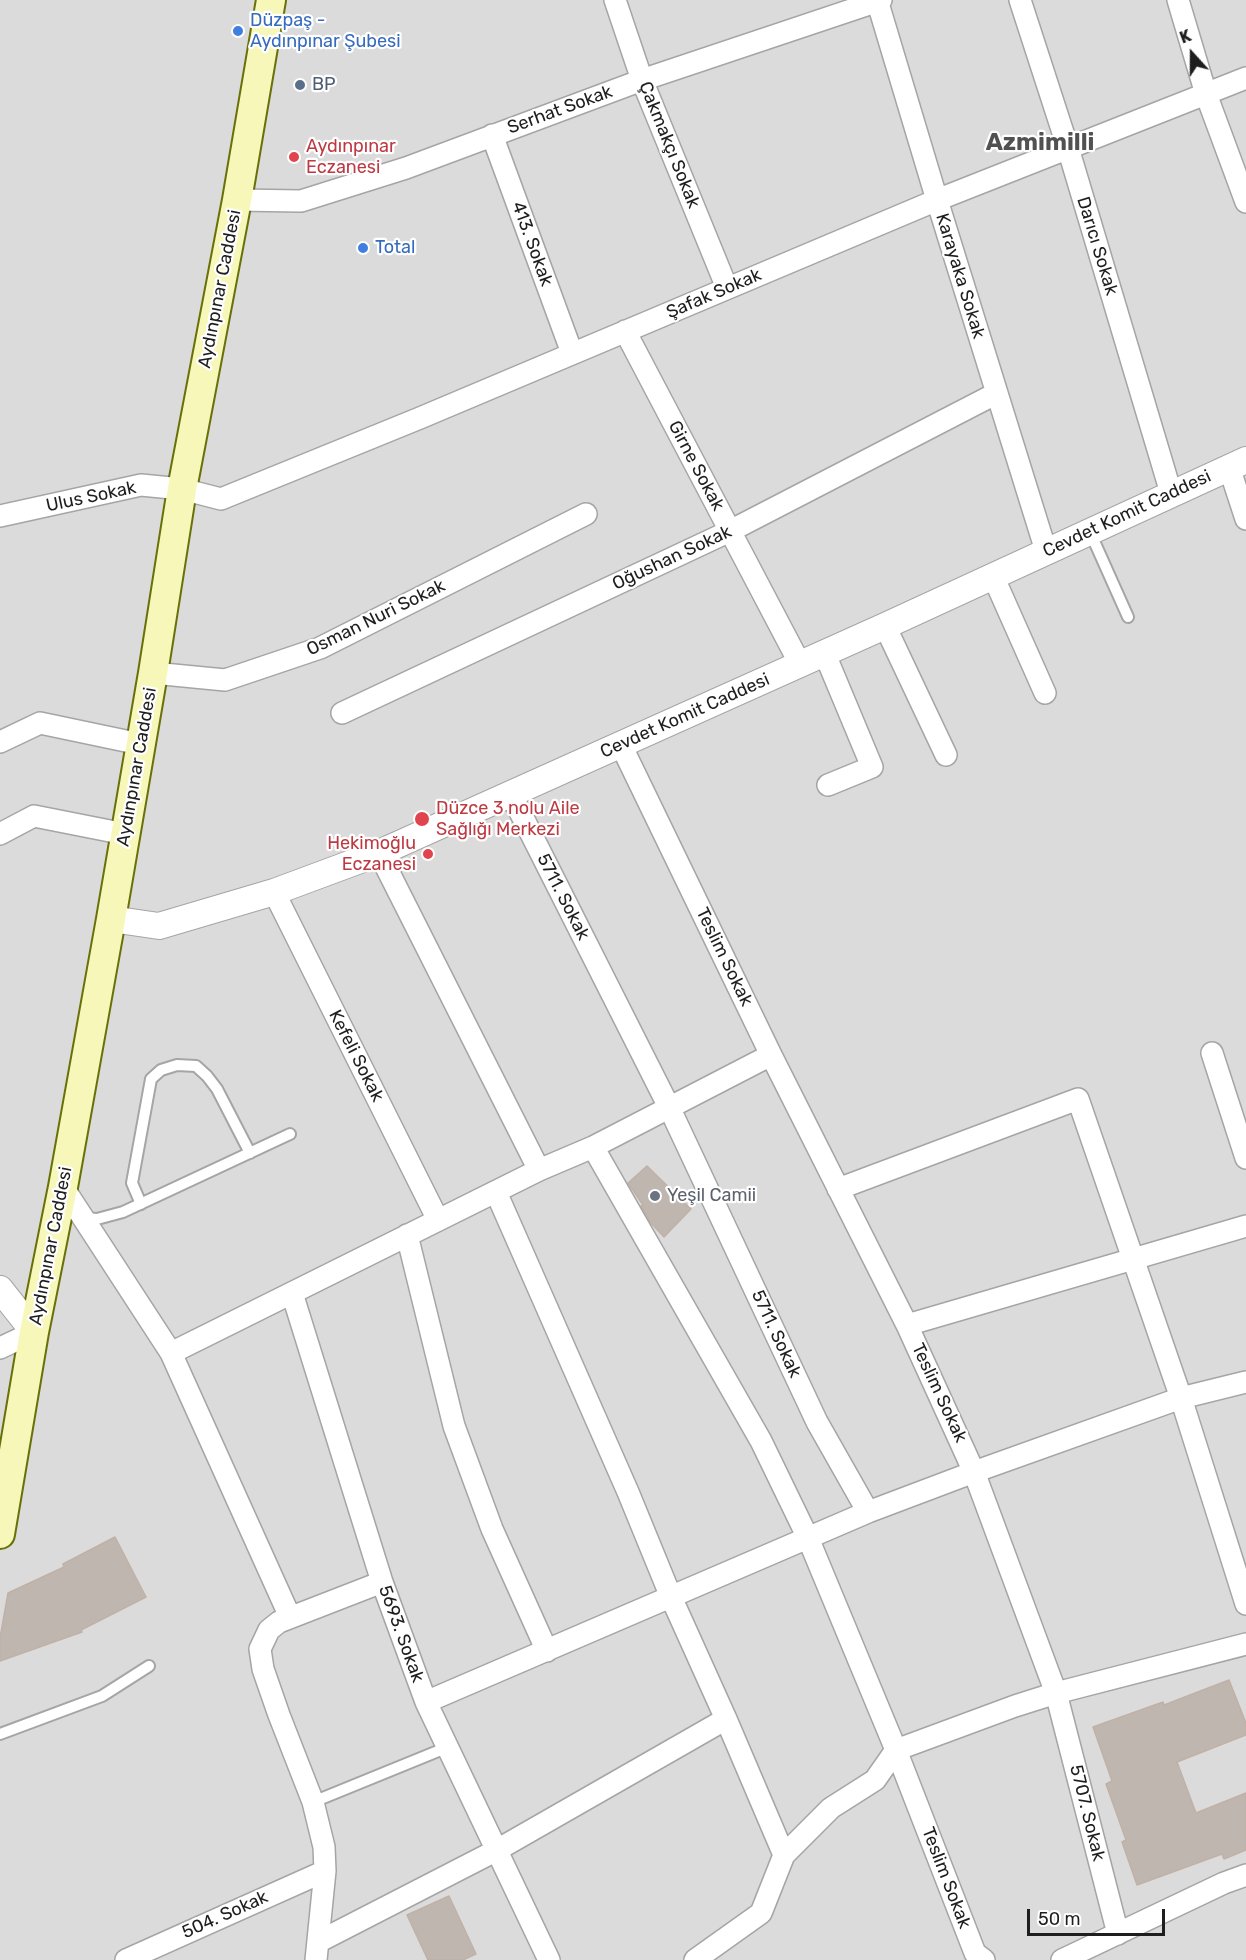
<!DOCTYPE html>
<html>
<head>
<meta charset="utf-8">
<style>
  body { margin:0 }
  #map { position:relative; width:1246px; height:1960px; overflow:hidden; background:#eeebe4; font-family:Rubik,sans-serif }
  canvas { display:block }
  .north { position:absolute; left:1162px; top:24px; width:60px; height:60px; -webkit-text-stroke:4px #fff; paint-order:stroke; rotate:339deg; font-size:16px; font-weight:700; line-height:24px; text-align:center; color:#1e1e1e }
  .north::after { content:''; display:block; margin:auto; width:21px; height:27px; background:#1e1e1e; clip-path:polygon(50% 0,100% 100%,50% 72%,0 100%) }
  .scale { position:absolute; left:1027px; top:1909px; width:138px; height:27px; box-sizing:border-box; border:3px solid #1e1e1e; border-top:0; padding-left:8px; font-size:18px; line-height:21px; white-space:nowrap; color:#1e1e1e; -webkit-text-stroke:4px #fff; paint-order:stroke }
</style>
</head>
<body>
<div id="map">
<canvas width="1246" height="1960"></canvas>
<div class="north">K</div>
<div class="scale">50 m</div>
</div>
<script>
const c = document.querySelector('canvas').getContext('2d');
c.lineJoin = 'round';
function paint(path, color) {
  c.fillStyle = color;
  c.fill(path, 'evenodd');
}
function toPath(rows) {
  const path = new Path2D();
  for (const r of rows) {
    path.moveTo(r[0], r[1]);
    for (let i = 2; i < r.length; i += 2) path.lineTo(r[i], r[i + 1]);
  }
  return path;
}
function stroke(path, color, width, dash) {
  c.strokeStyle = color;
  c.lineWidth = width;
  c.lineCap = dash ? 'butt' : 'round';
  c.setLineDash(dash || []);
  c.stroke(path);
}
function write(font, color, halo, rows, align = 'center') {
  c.font = font + ' Rubik,sans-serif';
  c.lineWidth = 4.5;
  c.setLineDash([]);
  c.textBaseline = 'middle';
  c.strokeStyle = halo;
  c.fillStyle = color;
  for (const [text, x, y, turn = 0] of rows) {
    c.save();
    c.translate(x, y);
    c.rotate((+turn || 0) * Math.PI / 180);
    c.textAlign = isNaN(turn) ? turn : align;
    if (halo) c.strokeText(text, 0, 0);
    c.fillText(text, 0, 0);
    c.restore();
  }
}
paint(toPath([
  [0,0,1246,0,1246,1960,0,1960]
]), '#dcdbdb');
const building = toPath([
  [647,1166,691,1209,664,1237,651,1223,641,1206,643,1205,628,1183,647,1166],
  [115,1537,146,1597,81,1630,82,1632,0,1661,0,1638,8,1593,64,1567,63,1564,115,1537],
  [1229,1680,1246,1723,1246,1735,1177,1762,1196,1813,1246,1793,1246,1850,1224,1859,1222,1854,1137,1885,1122,1842,1126,1840,1106,1784,1112,1781,1093,1727,1163,1702,1164,1705,1229,1680],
  [449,1896,476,1954,463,1960,428,1960,407,1915,449,1896]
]);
paint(building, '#bfb6b0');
stroke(building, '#c0b1a7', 1.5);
const service = toPath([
  [1090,532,1128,617],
  [141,1204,132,1183,151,1079,161,1070,177,1065,196,1066,207,1076,217,1089,250,1153],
  [84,1218,97,1219,123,1212,290,1134],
  [0,1734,102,1696,149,1666],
  [313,1802,448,1747]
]);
const minor = toPath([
  [615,0,642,80,727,288],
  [877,0,937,200,1046,551],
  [1020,0,1068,148,1171,493],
  [1178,0,1206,94,1246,202],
  [492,135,572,353],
  [237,200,301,201,406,168,642,80,881,0],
  [625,331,800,664],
  [1229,467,1246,519],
  [0,516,141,485,182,489,221,499,420,418,937,200,1246,78],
  [993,576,1045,693],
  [885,626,946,755],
  [824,652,872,767,828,785],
  [153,673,225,680,320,648,586,514],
  [342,713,730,531,997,393],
  [0,742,40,723,140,744],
  [621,745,771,1055,907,1325,974,1472,1056,1693,1015,1706,896,1750,975,1953,984,1960],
  [511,794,669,1107,817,1422,868,1512,974,1472,1181,1398,1246,1382],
  [0,834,34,816,125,834],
  [379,853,539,1170],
  [274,892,438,1220],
  [1212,1053,1246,1158],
  [593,1147,761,1441,808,1538,896,1750,875,1780,831,1808,784,1855,761,1913,695,1960],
  [63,1187,171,1353,290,1617],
  [838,1189,1078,1099,1181,1398,1246,1604],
  [496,1192,628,1492,671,1597,726,1719,784,1855],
  [407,1235,454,1426,492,1529,547,1651],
  [292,1293,382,1582,426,1702,549,1960],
  [907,1325,1246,1226],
  [0,1348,34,1332],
  [171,1353,539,1170,593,1147,771,1055],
  [426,1702,868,1512],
  [1118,1934,1056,1693,1246,1644],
  [318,1942,497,1850,726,1719],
  [126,1960,325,1871],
  [316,1960,325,1871,324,1847,313,1802,279,1715,263,1669,260,1649,269,1630,279,1622,382,1582],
  [1062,1960,1224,1883,1246,1875]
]);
const tertiary = toPath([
  [111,919,159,926,274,892,379,853,885,626,1246,460],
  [0,1289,34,1332]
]);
const secondary = toPath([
  [0,1534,34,1332,63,1187,111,919,153,673,182,489,237,200,271,0]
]);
stroke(service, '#a5a5a5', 14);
stroke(minor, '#a5a5a5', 24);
stroke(tertiary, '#a5a5a5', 28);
stroke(secondary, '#687108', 32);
stroke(service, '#fff', 10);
stroke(minor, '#fff', 21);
stroke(tertiary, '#fff', 26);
stroke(secondary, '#f6f7b9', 28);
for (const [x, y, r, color] of [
  [238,31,6,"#3f7fe0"],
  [300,85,6,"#5c6f8a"],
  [294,157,6,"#e0444e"],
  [363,248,6,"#3f7fe0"],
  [422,819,8,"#e0444e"],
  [428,854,6,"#e0444e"],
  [655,1196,6,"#6b7280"]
]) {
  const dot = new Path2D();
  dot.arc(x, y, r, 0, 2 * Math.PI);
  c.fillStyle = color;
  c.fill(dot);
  stroke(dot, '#fff', 2);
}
write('18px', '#366cbe', '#fff', [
  ["Düzpaş -",250,21],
  ["Aydınpınar Şubesi",250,42],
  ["Total",375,248]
], 'left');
write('18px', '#4e5e75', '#fff', [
  ["BP",312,85]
], 'left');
write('18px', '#1e1e1e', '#fff', [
  ["Serhat Sokak",560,110,-20],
  ["Çakmakçı Sokak",669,145,68],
  ["413. Sokak",532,244,70],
  ["Darıcı Sokak",1097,246,73],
  ["Karayaka Sokak",960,276,73],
  ["Aydınpınar Caddesi",220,289,-79],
  ["Şafak Sokak",714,294,-23],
  ["Girne Sokak",696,466,62],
  ["Ulus Sokak",91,497,-12],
  ["Cevdet Komit Caddesi",1127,514,-25],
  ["Oğushan Sokak",672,558,-25],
  ["Osman Nuri Sokak",376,618,-26],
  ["Cevdet Komit Caddesi",685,716,-24],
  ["Aydınpınar Caddesi",137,767,-80],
  ["5711. Sokak",563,897,63],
  ["Teslim Sokak",724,957,64],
  ["Kefeli Sokak",356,1056,63],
  ["Aydınpınar Caddesi",51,1246,-79],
  ["5711. Sokak",776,1334,65],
  ["Teslim Sokak",939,1393,65],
  ["5693. Sokak",401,1634,70],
  ["5707. Sokak",1087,1813,76],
  ["Teslim Sokak",946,1878,69],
  ["504. Sokak",225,1915,-24]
]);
write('18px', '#be3a42', '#fff', [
  ["Aydınpınar",306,147],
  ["Eczanesi",306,168],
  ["Düzce 3 nolu Aile",436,809],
  ["Sağlığı Merkezi",436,830],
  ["Hekimoğlu",416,844,"right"],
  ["Eczanesi",416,865,"right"]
], 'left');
write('18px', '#5b616d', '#fff', [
  ["Yeşil Camii",667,1196]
], 'left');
write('bold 24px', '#515151', '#fff', [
  ["Azmimilli",1040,143]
]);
</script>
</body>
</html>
